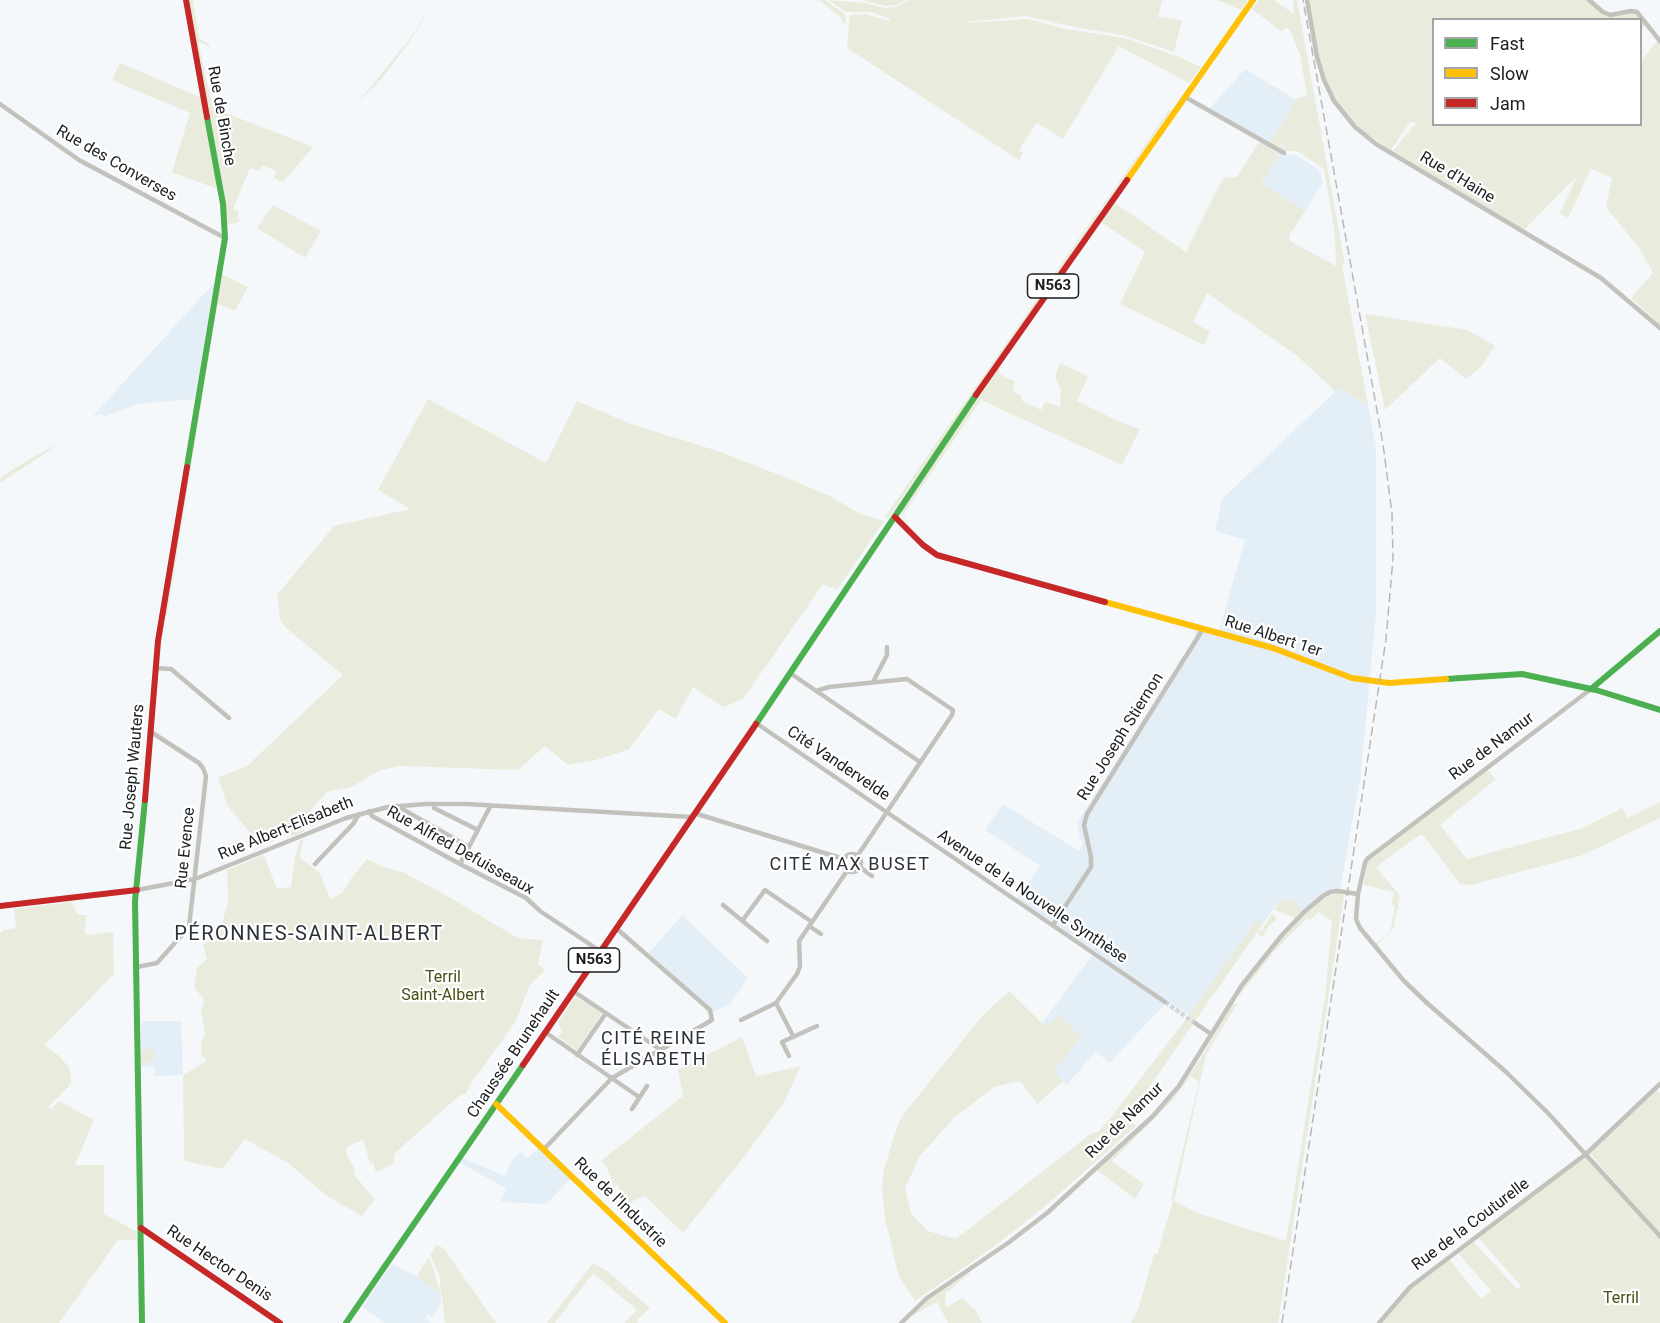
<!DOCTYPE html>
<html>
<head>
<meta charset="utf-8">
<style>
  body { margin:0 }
  #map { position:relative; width:1660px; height:1323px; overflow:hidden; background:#f5f8fb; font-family:Roboto,sans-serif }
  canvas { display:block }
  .legend { position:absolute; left:1432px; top:18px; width:210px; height:108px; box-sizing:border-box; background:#fff; border:2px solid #a4a5a6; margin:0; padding:8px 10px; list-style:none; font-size:18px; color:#1b1e21 }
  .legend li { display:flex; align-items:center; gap:12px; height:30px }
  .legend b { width:30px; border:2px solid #a4a5a6 }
</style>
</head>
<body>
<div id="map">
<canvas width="1660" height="1323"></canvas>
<ul class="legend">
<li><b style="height:8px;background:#4caf50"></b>Fast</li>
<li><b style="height:8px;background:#ffc107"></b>Slow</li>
<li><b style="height:8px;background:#c62828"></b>Jam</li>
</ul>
</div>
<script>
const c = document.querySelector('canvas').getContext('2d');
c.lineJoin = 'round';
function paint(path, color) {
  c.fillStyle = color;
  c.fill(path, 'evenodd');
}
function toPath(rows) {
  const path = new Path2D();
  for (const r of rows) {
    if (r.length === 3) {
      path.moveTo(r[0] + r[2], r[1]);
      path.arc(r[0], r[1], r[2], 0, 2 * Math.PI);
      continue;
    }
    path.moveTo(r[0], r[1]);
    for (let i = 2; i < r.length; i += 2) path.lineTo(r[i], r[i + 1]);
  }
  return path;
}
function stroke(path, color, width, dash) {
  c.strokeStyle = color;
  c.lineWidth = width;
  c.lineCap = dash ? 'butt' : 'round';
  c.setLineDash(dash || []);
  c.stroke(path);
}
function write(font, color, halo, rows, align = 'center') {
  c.font = font + ' Roboto,sans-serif';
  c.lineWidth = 4.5;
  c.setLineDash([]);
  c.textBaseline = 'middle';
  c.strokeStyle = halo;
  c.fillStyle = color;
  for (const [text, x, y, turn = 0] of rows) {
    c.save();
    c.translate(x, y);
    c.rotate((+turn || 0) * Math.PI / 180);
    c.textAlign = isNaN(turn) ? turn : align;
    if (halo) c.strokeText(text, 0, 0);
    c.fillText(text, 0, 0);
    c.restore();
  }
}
paint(toPath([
  [1245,69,1295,99,1288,115,1269,143,1278,148,1281,144,1286,146,1283,151,1285,154,1296,155,1318,169,1321,174,1323,183,1305,211,1261,183,1280,155,1259,142,1261,139,1209,109],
  [214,283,195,399,138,404,103,417,102,414,93,416],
  [1339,388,1368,405,1376,448,1376,614,1360,781,1339,893,1318,901,1302,911,1292,899,1285,903,1282,898,1284,894,1196,1019,1168,1001,1109,1063,1096,1051,1067,1085,1025,1042,1043,1022,1095,951,1016,900,1040,866,985,830,1003,804,1079,851,1083,843,1080,838,1077,823,1195,638,1195,631,1187,627,1189,622,1219,630,1245,540,1215,531,1222,499],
  [682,915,748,978,730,1004,713,1012,649,953],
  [141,1021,181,1021,183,1075,155,1076,155,1067,141,1066],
  [539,1147,571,1178,546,1204,501,1202,506,1188,458,1162,461,1157,505,1176,512,1160,521,1152,528,1158],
  [392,1264,417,1276,441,1295,441,1304,432,1317,427,1314,425,1318,432,1323,385,1323,362,1307]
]), '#e4eef7');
paint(toPath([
  [188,0,193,0,199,38,210,45,210,47,198,42,213,108,313,147,283,182,274,178,276,171,262,165,259,171,250,168,233,209,239,212,237,218,241,220,236,223,227,224,224,200],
  [435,0,412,38,383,77,356,105,411,37],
  [819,0,825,0,845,14,846,22,844,24,840,17],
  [828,0,866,3,885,8,896,7,910,0,1162,0,1158,17,1182,20,1174,52,1126,36,1070,26,1026,16,966,22,965,23,1028,19,1066,29,1125,38,1180,57,1201,67,1189,83,1119,46,1063,139,1037,123,1019,150,1023,153,1019,160,847,48,850,15,866,14,889,21,890,19,871,12,846,12],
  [862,0,907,0,896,5,885,6],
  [1217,0,1248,0,1241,10],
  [1259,0,1274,0,1294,14,1293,0,1297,0,1345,264,1342,265,1368,405,1339,388,1334,392,1331,387,1296,355,1207,293,1193,322,1210,332,1204,345,1120,304,1145,252,1101,222,1115,203,1186,252,1223,178,1237,177,1259,142,1280,155,1261,183,1305,211,1289,236,1290,241,1336,266,1335,234,1324,169,1297,151,1282,151,1286,146,1281,144,1278,149,1269,143,1288,115,1295,99,1307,96,1300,55,1291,32,1286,27,1282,32,1252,9],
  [1309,0,1589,0,1606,13,1634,13,1638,15,1646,25,1641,30,1640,20,1434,20,1434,124,1640,124,1641,61,1658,40,1660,43,1660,325,1631,298,1653,273,1640,249,1606,207,1612,178,1591,169,1568,218,1560,213,1577,176,1524,230,1393,151,1416,123,1410,122,1391,150,1365,133,1353,122,1342,110,1326,82,1318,53],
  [120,63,204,99,220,190,172,172,190,113,112,80],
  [1169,110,1171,111,1103,208,1103,205],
  [273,205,321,231,305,258,257,228],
  [1099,210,1101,211,889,517,884,518],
  [220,273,248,287,235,311,218,304,217,306,167,616,164,616],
  [1365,314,1468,330,1495,346,1481,367,1466,379,1440,358,1385,410],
  [1060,363,1088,376,1077,401,1120,422,1140,429,1122,465,981,400,903,515,912,530,902,516,903,509,998,369,1000,370,999,373,1006,378,1015,381,1013,391,1022,397,1021,400,1041,410,1045,402,1060,407,1061,391,1055,377],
  [428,399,546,463,577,401,631,424,721,452,792,480,830,496,860,514,884,521,837,590,823,584,743,699,723,707,693,687,676,719,659,709,628,750,592,761,568,765,545,746,518,770,400,766,381,770,351,787,327,792,307,814,304,832,293,836,287,834,272,842,255,839,227,805,218,777,246,767,343,675,285,627,280,619,277,595,334,526,410,509,378,490],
  [61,442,40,457,0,483,0,479,4,475,30,459],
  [1489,771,1496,779,1440,825,1467,859,1583,828,1622,808,1628,818,1660,802,1660,818,1583,855,1471,885,1460,884,1424,836,1420,835,1376,867,1400,896,1393,929,1379,943,1378,947,1376,943,1390,932,1395,906,1391,904,1394,892,1364,885,1366,865,1369,860,1485,772],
  [303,839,300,858,320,873,330,899,342,893,352,877,367,859,382,867,403,872,442,893,518,938,543,940,538,964,545,970,529,986,516,1021,470,1085,466,1094,459,1096,395,1153,393,1164,376,1172,373,1163,370,1163,363,1140,348,1146,346,1150,347,1156,353,1165,355,1176,375,1199,362,1216,327,1196,288,1163,245,1139,222,1169,184,1161,183,1075,207,1061,201,1054,201,1042,205,1034,201,1011,204,1000,194,987,197,968,207,959,203,945,220,930,228,902,227,870,264,855,277,889,291,887,296,853,300,840],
  [1339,893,1344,895,1278,1323,1131,1323,1139,1307,1150,1267,1154,1254,1157,1255,1173,1201,1171,1200,1199,1082,1191,1076,1172,1101,1112,1161,1144,1184,1135,1199,1097,1170,1157,1114,1179,1090,1204,1053,1232,1003,1237,1004,1206,1055,1174,1201,1200,1214,1286,1241,1325,997,1332,921,1319,912,1310,920,1307,918,1276,949,1239,996,1238,994,1284,934,1318,901],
  [1284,894,1282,898,1285,903,1292,899,1302,911,1295,918,1274,910],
  [71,902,78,915,86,915,85,935,113,932,114,974,45,1045,59,1056,69,1067,71,1074,71,1084,48,1107,51,1109,59,1101,94,1120,75,1165,104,1165,104,1214,136,1231,137,1240,118,1240,59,1323,0,1323,0,933,3,930,16,928,14,909],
  [1272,914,1276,917,1276,921,1269,926,1263,937,1257,934,1260,930,1262,930],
  [1256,921,1263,923,1128,1118,1136,1126,1042,1209,988,1251,915,1301,899,1277,885,1219,882,1187,884,1169,898,1124,903,1115,983,1015,1009,991,1046,1027,1059,1015,1081,1037,1054,1071,1063,1081,1037,1104,1020,1081,994,1087,955,1117,920,1156,905,1188,911,1213,928,1231,956,1239,1089,1135,1099,1131,1112,1116,1189,1015],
  [575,996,602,1013,577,1050,558,1037,562,1032,558,1022],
  [742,1037,756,1076,801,1066,784,1102,747,1153,683,1233,645,1196,621,1206,617,1195,620,1192,618,1185,614,1186,606,1166,601,1161,683,1096,678,1070],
  [154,1049,154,1062,141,1063,141,1050],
  [1657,1090,1660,1093,1660,1234,1591,1155,1591,1152],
  [1586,1157,1660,1238,1660,1323,1380,1323,1410,1289,1450,1260,1481,1299,1491,1291,1458,1253,1473,1241,1517,1289,1521,1286,1478,1237,1582,1158],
  [437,1244,444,1249,496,1323,445,1323,439,1274,430,1255],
  [428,1258,431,1262,441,1295,417,1276],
  [593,1263,607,1271,650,1308,636,1321,639,1323,624,1323,637,1310,593,1273,555,1323,547,1323],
  [968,1271,969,1274,946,1293,945,1304,947,1307,962,1298,976,1311,982,1323,948,1323,937,1302,912,1316,913,1312,920,1305]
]), '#e9ecdc');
stroke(toPath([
  [1165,1002,1195,1023]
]), '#d4d7da', 4.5, [4.5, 2]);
stroke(toPath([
  [1307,0,1317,57,1324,80,1334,101,1355,127,1376,144,1601,278,1660,328],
  [1589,0,1603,12,1610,15,1631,11,1637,12,1660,41],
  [1185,97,1284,153],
  [0,104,79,160,225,238],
  [155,668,171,669,229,718],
  [790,673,920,762],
  [873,682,887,655,887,647],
  [1591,689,1367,859,1365,863,1358,894,1356,919,1360,928,1404,981,1427,1003,1505,1071,1547,1112,1660,1236],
  [816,691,829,687,907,679,953,710,952,715,858,855],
  [756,723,1165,1002],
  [434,804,434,808,478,830],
  [397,806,469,847],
  [369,811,372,816,460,864,526,898,540,911,600,951],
  [694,813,844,859],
  [852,863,9],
  [315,864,353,824,359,814],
  [460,864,491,805],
  [861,868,872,876],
  [137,890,195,879,346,818,388,807,426,804,466,804,692,817],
  [723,905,767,941],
  [742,921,765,890,812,922],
  [1053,925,1091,867,1091,857,1084,825,1087,814,1203,629],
  [809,926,821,934],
  [137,967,157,963,189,927,206,776,203,768,199,763,151,732],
  [573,991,661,1050],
  [776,1003,793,1036],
  [741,1020,776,1003,797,974,800,966,799,941,847,871],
  [1195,1023,1211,1034],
  [545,1032,639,1097],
  [577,1055,606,1013],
  [789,1056,782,1042,817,1026],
  [632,1109,647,1086],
  [544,1149,612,1078,712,1020,710,1010,616,928],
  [901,1323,927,1298,1008,1243,1047,1213,1153,1116,1179,1086,1242,985,1282,935,1304,912,1323,896,1330,892,1337,891,1358,894],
  [1379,1323,1410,1287,1586,1154,1660,1084]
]), '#c2c1bb', 4.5);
stroke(toPath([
  [187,467,225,238,223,204,207,117],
  [1446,679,1522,674,1596,690,1660,710],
  [1591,689,1660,631],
  [756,724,976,395],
  [142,1323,135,901,145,800],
  [346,1323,523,1065]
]), '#4caf50', 6);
stroke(toPath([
  [1127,180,1253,0],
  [1105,602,1273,648,1352,678,1389,683,1446,679],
  [496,1104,725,1323]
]), '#ffc107', 6);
stroke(toPath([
  [186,0,207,117],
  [976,395,1127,180],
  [895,517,923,545,937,555,1105,602],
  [145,800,158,641,187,467],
  [0,906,137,890],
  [523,1065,756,724],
  [141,1228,280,1323]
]), '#c62828', 6);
stroke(toPath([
  [1282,1323,1386,639,1393,559,1392,514,1383,444,1303,0]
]), '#b8b7b5', 1.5, [9, 4.5]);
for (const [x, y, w] of [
  [1053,286,51],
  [594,960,51]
]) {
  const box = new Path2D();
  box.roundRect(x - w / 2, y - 12, w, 24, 4.5);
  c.fillStyle = '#fff';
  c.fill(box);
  stroke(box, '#1b1e21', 1.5);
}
write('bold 15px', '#1b1e21', null, [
  ["N563",1053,286],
  ["N563",594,960]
]);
write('16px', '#1b1e21', '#fff', [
  ["Rue de Binche",221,116,80],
  ["Rue des Converses",116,164,30],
  ["Rue d'Haine",1457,178,31],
  ["Rue Albert 1er",1273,637,18],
  ["Rue Joseph Stiernon",1121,737,-58],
  ["Rue de Namur",1492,747,-37],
  ["Cité Vandervelde",838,764,34],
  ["Rue Joseph Wauters",133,777,-85],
  ["Rue Albert-Elisabeth",286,829,-22],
  ["Rue Evence",186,848,-84],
  ["Rue Alfred Defuisseaux",460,851,29],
  ["Avenue de la Nouvelle Synthèse",1032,897,34],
  ["Chaussée Brunehault",514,1054,-56],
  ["Rue de Namur",1125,1121,-44],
  ["Rue de l'Industrie",620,1203,44],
  ["Rue de la Couturelle",1471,1225,-37],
  ["Rue Hector Denis",219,1264,34]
]);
write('16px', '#4a4e14', '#fff', [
  ["Terril",443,978],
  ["Saint-Albert",443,996],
  ["Terril",1621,1299]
]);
c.letterSpacing = '1.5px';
write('18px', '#2b3239', '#fff', [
  ["CITÉ MAX BUSET",850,865],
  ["CITÉ REINE",654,1039],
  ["ÉLISABETH",654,1060]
]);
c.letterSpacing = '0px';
c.letterSpacing = '1.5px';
write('20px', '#2b3239', '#fff', [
  ["PÉRONNES-SAINT-ALBERT",309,935]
]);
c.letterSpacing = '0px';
</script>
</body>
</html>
